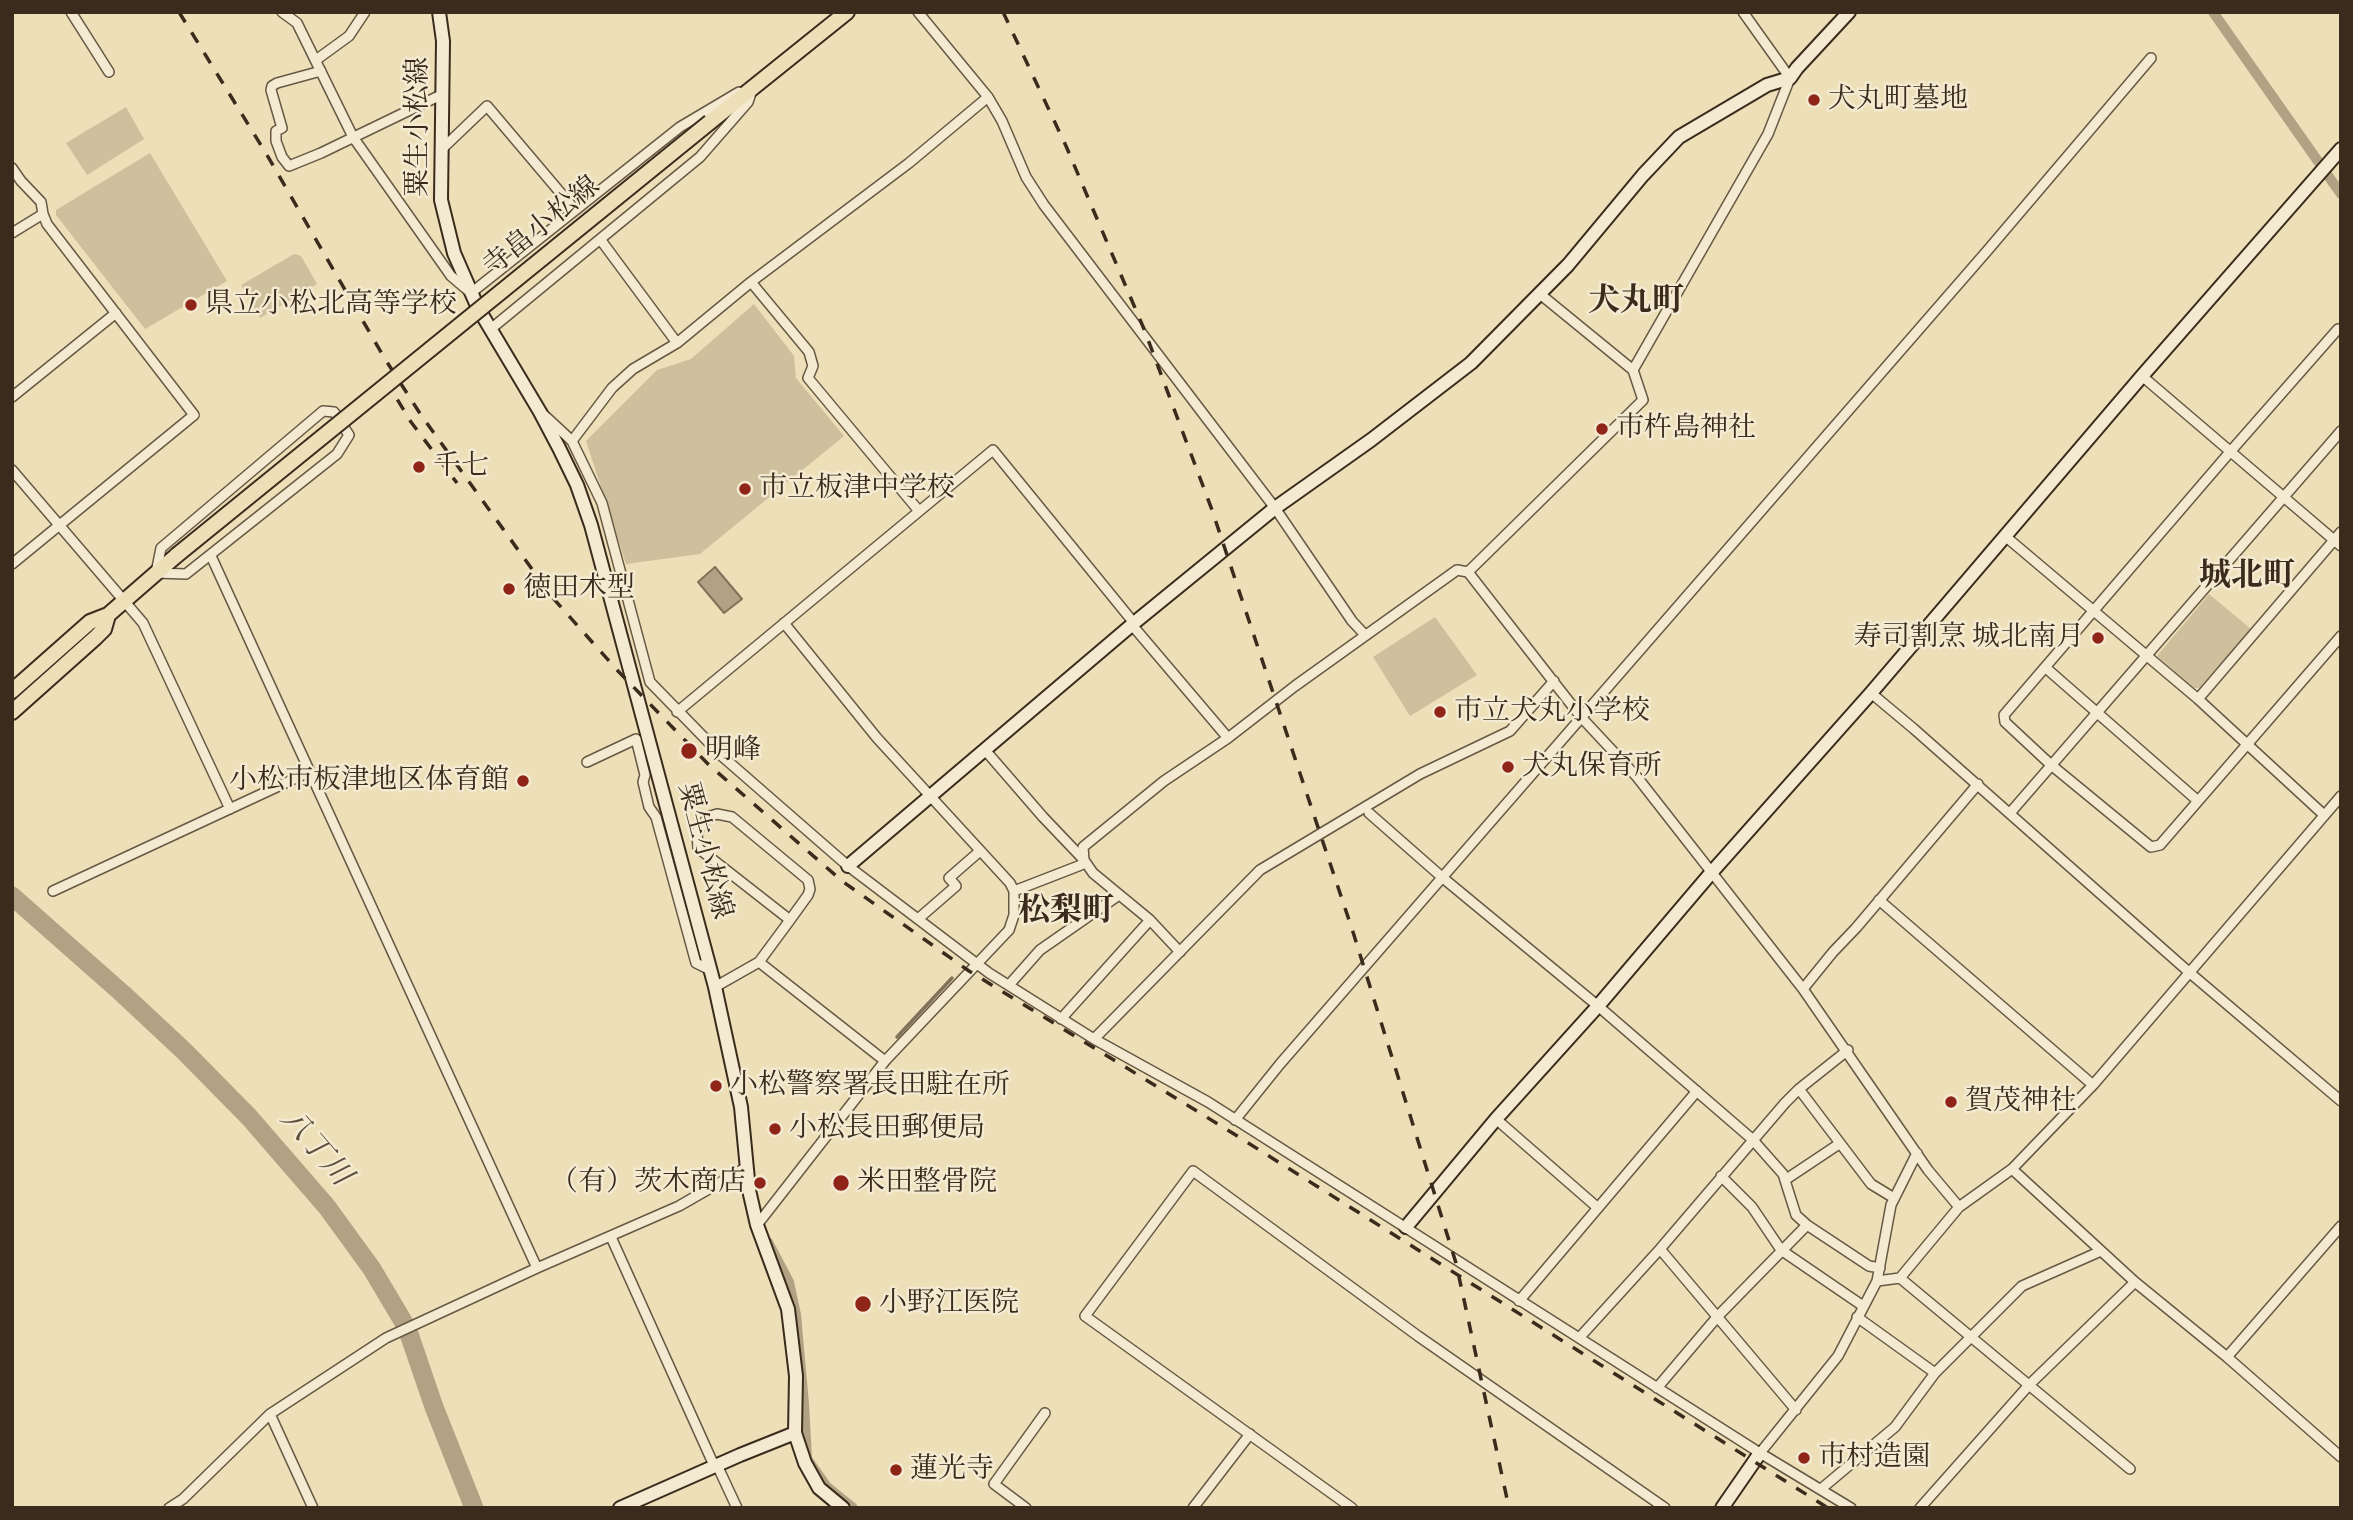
<!DOCTYPE html>
<html>
<head>
<meta charset="utf-8">
<style>
  body { margin:0 }
  #map { position:relative; width:2353px; height:1520px; overflow:hidden; background:#eddfb8; font-family:"IM FELL Great Primer",serif }
  canvas { display:block }
  .frame { position:absolute; inset:0; border:14px solid #3a2b1c; pointer-events:none }
</style>
</head>
<body>
<div id="map">
<canvas width="2353" height="1520"></canvas>
<div class="frame"></div>
</div>
<script>
const c = document.querySelector('canvas').getContext('2d');
c.lineJoin = 'round';
function paint(path, color) {
  c.fillStyle = color;
  c.fill(path, 'evenodd');
}
function toPath(rows) {
  const path = new Path2D();
  for (const r of rows) {
    path.moveTo(r[0], r[1]);
    for (let i = 2; i < r.length; i += 2) path.lineTo(r[i], r[i + 1]);
  }
  return path;
}
function stroke(path, color, width, dash) {
  c.strokeStyle = color;
  c.lineWidth = width;
  c.lineCap = dash ? 'butt' : 'round';
  c.setLineDash(dash || []);
  c.stroke(path);
}
function write(font, color, halo, rows, align = 'center') {
  c.font = font + ' "IM FELL Great Primer","Noto Serif JP",serif';
  c.lineWidth = 5;
  c.setLineDash([]);
  c.textBaseline = 'middle';
  c.strokeStyle = halo;
  c.fillStyle = color;
  for (const [text, x, y, turn = 0] of rows) {
    c.save();
    c.translate(x, y);
    c.rotate((+turn || 0) * Math.PI / 180);
    c.textAlign = isNaN(turn) ? turn : align;
    if (halo) c.strokeText(text, 0, 0);
    c.fillText(text, 0, 0);
    c.restore();
  }
}
paint(toPath([
  [126,107,144,139,87,175,66,143],
  [150,153,227,281,145,329,56,215,56,210],
  [294,254,301,256,317,284,260,318,241,285],
  [754,304,794,356,796,378,844,436,700,554,626,564,586,441,657,370,691,359],
  [2209,594,2251,629,2199,688,2194,688,2157,656],
  [1435,617,1477,675,1410,716,1373,657]
]), '#cfc09d');
const water = toPath([
  [715,567,742,599,724,613,698,582,715,567]
]);
paint(water, '#b0a283');
stroke(water, '#81725a', 2);
stroke(toPath([
  [897,1037,952,978]
]), '#81725a', 3.5);
stroke(toPath([
  [2213,12,2341,194],
  [768,1242,789,1282,796,1315,804,1404,807,1459,827,1487,853,1508]
]), '#b0a283', 10);
stroke(toPath([
  [12,896,123,994,184,1051,249,1117,327,1207,372,1269,407,1328,434,1407,474,1508]
]), '#b0a283', 19);
const street = toPath([
  [71,12,109,72],
  [282,12,297,23,353,137,451,276,471,293,680,127,739,92],
  [918,12,988,97,1002,121,1026,177,1044,205,1275,508,1352,621,1365,635],
  [316,60,349,36,365,12],
  [321,71,277,83,272,86,271,90,282,128,276,131,276,141,282,157,289,166,321,153,443,94],
  [442,149,487,106,575,210],
  [12,168,21,181,41,202,43,214],
  [12,233,43,214,47,224,194,415,12,564],
  [600,239,677,343],
  [751,282,809,352,813,366,808,378,919,511],
  [492,328,700,157,748,102,752,90],
  [2341,329,2338,329,2230,452,2004,715,2005,722,2050,764,2151,847,2160,845,2341,636],
  [1633,370,1768,134,1790,78,1743,12],
  [2142,376,2341,546],
  [12,397,116,313],
  [323,411,334,412,349,435,337,454,186,574,156,573,161,548,323,411],
  [544,415,572,441,602,503,650,682,723,757,848,866,989,973,1094,1039,1208,1102,1760,1453,1851,1508],
  [572,441,612,388,633,369,677,343,751,282,909,163,988,97],
  [12,470,143,623,230,809],
  [2005,536,2198,699,2324,815],
  [211,556,537,1268],
  [1468,572,1643,400,1633,370,1540,294],
  [1132,625,1228,738],
  [2046,668,2198,801],
  [1871,693,1914,729,2190,973,2341,1101],
  [2198,699,2341,532],
  [677,712,993,450,1134,623],
  [985,750,1043,817,1084,860,1093,873,1150,920,1180,952],
  [587,762,636,739,645,775,643,782,649,807,656,817,696,963,710,970],
  [1369,813,1443,878,1598,1006,1752,1139,1783,1174,1796,1215,1807,1225,1869,1266,1880,1268],
  [2010,813,2341,431],
  [1084,860,1083,847,1164,781,1228,738,1295,686,1457,570,1468,572,1581,717,1637,777,1803,989,1928,1170,1959,1207],
  [53,891,309,772],
  [1014,891,1081,865,1084,860],
  [1879,900,2093,1085],
  [918,919,956,886,949,878,980,851],
  [759,962,885,1061],
  [1009,985,1040,950,1119,895],
  [715,987,759,962,790,920,808,895,810,889,808,880,732,817,717,814,708,817,697,832,698,848,790,920],
  [1803,989,1833,952,1856,928,1978,784],
  [1061,1019,1150,920],
  [1094,1039,1260,870,1420,774,1510,731,1554,681],
  [1799,1089,1871,1184,1894,1198],
  [1496,1119,1598,1208],
  [1235,1120,1280,1064,1987,251,2151,58],
  [2012,1169,2135,1282,2227,1357,2341,1457],
  [1721,1176,1752,1207,1781,1250,1863,1306],
  [1785,1180,1839,1144],
  [757,1225,885,1061,1009,930,1014,915,1014,891,1010,883,877,738,784,623],
  [611,1237,712,1461,717,1465,737,1508],
  [1660,1249,1796,1410],
  [1900,1278,2130,1469],
  [1877,1281,1900,1278,1959,1207,2012,1169,2093,1085,2341,796],
  [1519,1301,1697,1091],
  [1857,1317,1935,1373],
  [1580,1337,1660,1249,1785,1103,1799,1089,1848,1050],
  [2227,1357,2341,1226],
  [1657,1388,1718,1316,1807,1225],
  [270,1414,313,1508],
  [1760,1453,1838,1356,1877,1281,1891,1205,1917,1153],
  [1821,1489,1895,1427,1935,1373,2022,1286,2101,1251],
  [169,1508,183,1499,270,1414,386,1338,537,1268,679,1206,747,1167],
  [1026,1508,994,1484,1045,1413],
  [1193,1508,1250,1434],
  [1352,1508,1085,1316,1193,1171,1418,1336,1665,1508],
  [1920,1508,2029,1385,2135,1282]
]);
const secondary = toPath([
  [439,12,443,41,441,200,454,253,478,308,540,412,559,448,577,485,591,525,715,987,741,1107,749,1190,757,1225,788,1309,796,1376,795,1433,805,1463,819,1488,843,1508],
  [848,866,1134,623,1275,508,1371,440,1471,363,1568,265,1643,175,1679,137,1767,85,1790,78,1797,68,1849,12],
  [1406,1227,1496,1119,1598,1006,1711,873,1871,693,2142,376,2341,149],
  [620,1508,740,1455,795,1433],
  [1722,1508,1760,1453]
]);
const primary = toPath([
  [710,122,847,12],
  [12,691,90,622,108,615,177,555],
  [12,712,96,637,104,629,108,615]
]);
stroke(street, '#675843', 12);
stroke(secondary, '#3a2b1c', 16);
stroke(primary, '#3a2b1c', 18);
stroke(street, '#f3ead1', 9);
stroke(secondary, '#f3ead1', 12);
stroke(primary, '#eddfb8', 14);
stroke(toPath([
  [179,12,267,155,385,359,421,415,552,597,618,671,708,764,842,881,969,971,1226,1129,1828,1508],
  [1003,12,1066,146,1144,329,1212,510,1353,932,1456,1263,1509,1508],
  [385,379,411,422,457,483]
]), '#3a2b1c', 3.5, [12, 12]);
const primaryBridge = toPath([
  [177,555,710,122]
]);
stroke(primaryBridge, '#3a2b1c', 18, []);
stroke(primaryBridge, '#eddfb8', 14);
for (const [x, y, r, color] of [
  [1814,100,7,"#8f2418"],
  [191,305,7,"#8f2418"],
  [1602,429,7,"#8f2418"],
  [419,467,7,"#8f2418"],
  [745,489,7,"#8f2418"],
  [509,589,7,"#8f2418"],
  [2098,638,7,"#8f2418"],
  [1440,712,7,"#8f2418"],
  [689,751,9,"#8f2418"],
  [1508,767,7,"#8f2418"],
  [523,781,7,"#8f2418"],
  [716,1086,7,"#8f2418"],
  [1951,1102,7,"#8f2418"],
  [775,1129,7,"#8f2418"],
  [760,1183,7,"#8f2418"],
  [841,1183,9,"#8f2418"],
  [863,1304,9,"#8f2418"],
  [1804,1458,7,"#8f2418"],
  [896,1470,7,"#8f2418"]
]) {
  const dot = new Path2D();
  dot.arc(x, y, r, 0, 2 * Math.PI);
  c.fillStyle = color;
  c.fill(dot);
  stroke(dot, '#f3ead1', 2.5);
}
write('28px', '#3a2b1c', '#f3ead1', [
  ["犬丸町墓地",1828,100],
  ["県立小松北高等学校",205,305],
  ["市杵島神社",1616,429],
  ["千七",433,467],
  ["市立板津中学校",759,489],
  ["徳田木型",523,589],
  ["寿司割烹 城北南月",2084,638,"right"],
  ["市立犬丸小学校",1454,712],
  ["明峰",705,751],
  ["犬丸保育所",1522,767],
  ["小松市板津地区体育館",509,781,"right"],
  ["小松警察署長田駐在所",730,1086],
  ["賀茂神社",1965,1102],
  ["小松長田郵便局",789,1129],
  ["（有）茨木商店",746,1183,"right"],
  ["米田整骨院",857,1183],
  ["小野江医院",879,1304],
  ["市村造園",1818,1458],
  ["蓮光寺",910,1470]
], 'left');
write('28px', '#3a2b1c', '#f3ead1', [
  ["粟生小松線",419,127,-90],
  ["寺畠小松線",542,227,-39],
  ["粟生小松線",704,851,75]
]);
write('italic 30px', '#5d4f3b', '#f3ead1', [
  ["八丁川",315,1148,49]
]);
write('bold 32px', '#3a2b1c', '#f3ead1', [
  ["犬丸町",1636,302],
  ["城北町",2247,577],
  ["松梨町",1066,912]
]);
</script>
</body>
</html>
